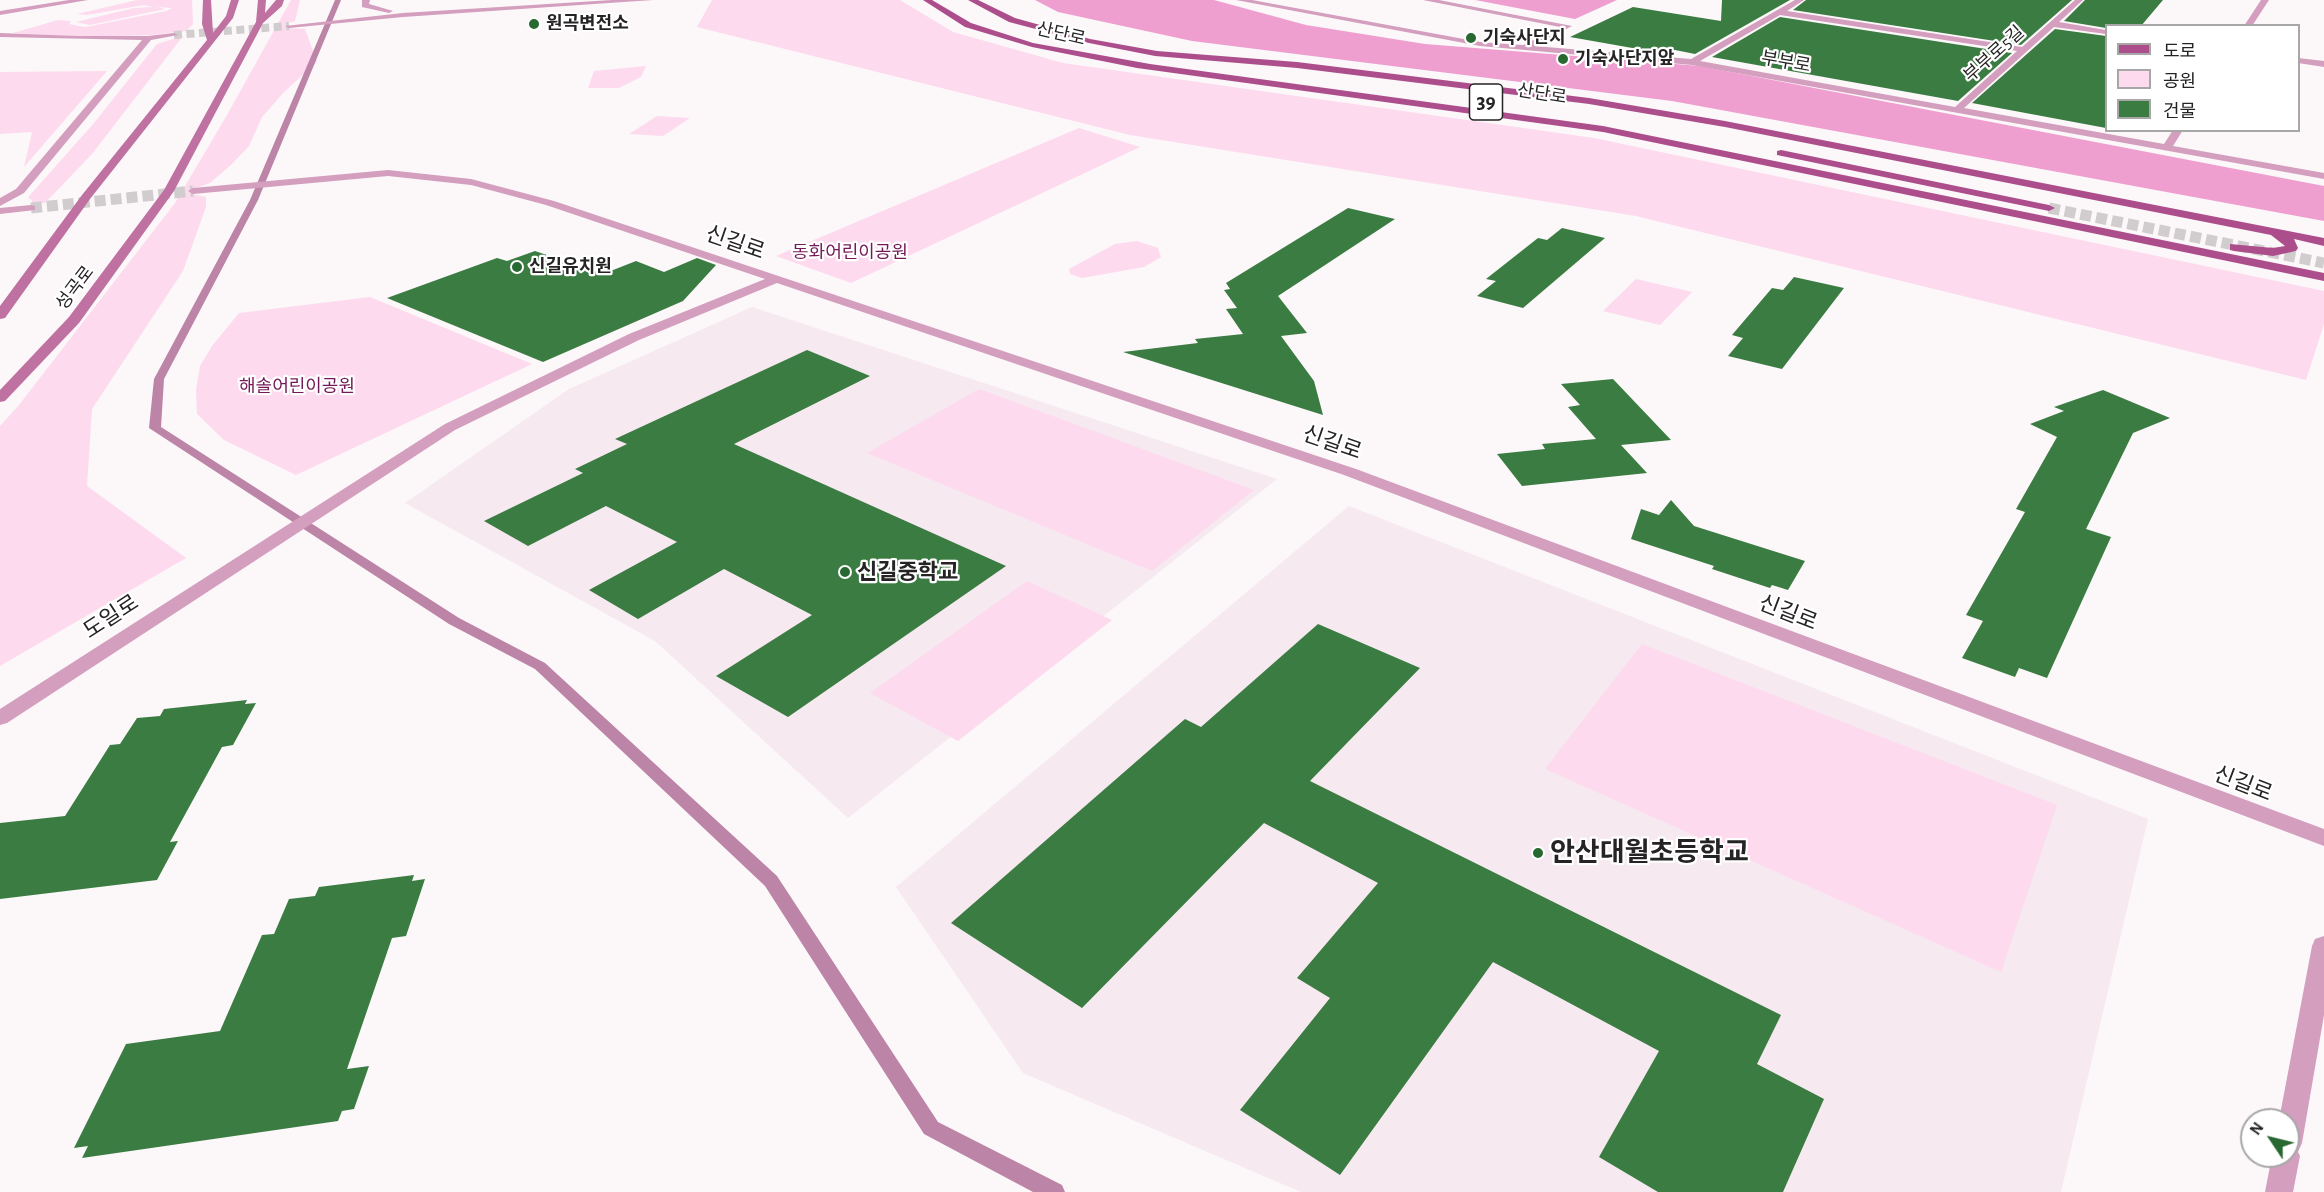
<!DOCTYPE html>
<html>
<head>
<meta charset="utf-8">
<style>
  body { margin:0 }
  #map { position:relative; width:2324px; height:1192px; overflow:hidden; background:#fcf7f9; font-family:"Alegreya Sans","Noto Sans KR",sans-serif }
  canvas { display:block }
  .legend { position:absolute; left:2105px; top:24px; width:195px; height:108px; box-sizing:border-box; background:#fff; border:2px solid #a8a7a7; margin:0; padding:8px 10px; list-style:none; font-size:18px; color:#252324 }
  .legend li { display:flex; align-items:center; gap:12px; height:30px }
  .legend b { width:30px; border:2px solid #a8a7a7 }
  .north { position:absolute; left:2240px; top:1108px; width:60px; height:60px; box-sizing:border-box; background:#fff; border:2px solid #a8a7a7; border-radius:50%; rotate:305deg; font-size:16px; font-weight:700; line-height:24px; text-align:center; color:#252324 }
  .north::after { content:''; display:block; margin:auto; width:21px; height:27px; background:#286831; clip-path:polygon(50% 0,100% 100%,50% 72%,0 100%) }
</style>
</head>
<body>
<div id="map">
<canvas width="2324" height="1192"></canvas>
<ul class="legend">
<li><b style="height:8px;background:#ad4e8c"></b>도로</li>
<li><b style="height:16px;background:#fddaee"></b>공원</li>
<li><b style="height:16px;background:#3b7c43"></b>건물</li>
</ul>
<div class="north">N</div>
</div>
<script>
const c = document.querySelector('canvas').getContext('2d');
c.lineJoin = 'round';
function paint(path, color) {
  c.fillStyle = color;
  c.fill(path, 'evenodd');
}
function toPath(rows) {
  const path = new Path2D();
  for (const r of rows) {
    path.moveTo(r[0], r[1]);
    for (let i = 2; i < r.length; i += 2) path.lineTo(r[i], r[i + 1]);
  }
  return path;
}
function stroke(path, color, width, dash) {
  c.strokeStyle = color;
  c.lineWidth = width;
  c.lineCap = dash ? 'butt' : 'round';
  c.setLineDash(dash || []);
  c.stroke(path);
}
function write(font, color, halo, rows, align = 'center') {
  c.font = font + ' "Alegreya Sans","Noto Sans KR",sans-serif';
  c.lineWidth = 4.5;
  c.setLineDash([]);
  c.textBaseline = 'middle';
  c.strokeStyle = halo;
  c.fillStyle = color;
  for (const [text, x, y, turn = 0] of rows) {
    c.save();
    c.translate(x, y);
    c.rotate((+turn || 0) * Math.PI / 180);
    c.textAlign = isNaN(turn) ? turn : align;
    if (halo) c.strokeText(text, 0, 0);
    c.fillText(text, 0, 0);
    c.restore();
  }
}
paint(toPath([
  [752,307,1277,479,848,818,655,641,405,503,569,389],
  [1349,506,2148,819,2061,1192,1301,1192,1023,1073,896,887]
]), '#f6e9f0');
paint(toPath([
  [137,0,192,0,193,24,186,31,152,35,85,37,13,33,58,20,71,21,69,24,84,27,91,26,166,11,172,8,157,7,165,9,90,25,76,22,134,8,153,7,144,5,87,15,77,14],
  [291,0,300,0,295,21,288,23,287,28,305,29,317,62,284,92,262,117,249,146,232,164,210,183,193,189,191,194,206,197,206,207,183,271,92,409,87,486,186,558,0,666,0,426,19,405,175,203,227,115],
  [712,0,900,0,953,32,1063,63,1594,138,2324,291,2324,324,2306,380,1636,216,1130,135,697,27],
  [183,36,92,154,45,203,32,204,32,200,28,198,31,194,94,123,157,44],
  [646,66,641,77,619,88,588,88,594,71],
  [107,71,24,167,32,132,0,134,0,72],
  [657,116,690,118,663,136,629,134],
  [1079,128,1140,147,851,283,776,256],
  [1137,241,1158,248,1161,257,1144,267,1082,278,1070,274,1069,269,1115,244],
  [1636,279,1692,292,1660,325,1603,311],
  [370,297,532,364,296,475,224,440,197,414,196,390,200,366,212,346,239,313],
  [979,389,1254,490,1152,571,867,453],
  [1027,581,1112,620,958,741,870,693],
  [1642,644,2057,805,2001,972,1545,769]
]), '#fddaee');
paint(toPath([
  [1035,0,1214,0,1306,25,1425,44,1700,66,2324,186,2324,221,1672,101,1192,41,1058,12],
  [1475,0,1617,0,1575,19]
]), '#ee9fcf');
paint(toPath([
  [335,0,341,0,258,200,164,379,161,427,459,618,545,663,777,876,938,1122,1062,1185,1065,1192,1033,1192,924,1134,765,886,535,669,449,624,149,428,154,379,250,200,335,0]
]), '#bc84a6');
paint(toPath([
  [1722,0,1790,0,1695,54,1675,50,1655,52,1570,37,1633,7,1721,21],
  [1806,0,2072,0,2021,45,1793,10],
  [2085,0,2163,0,2141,26,2106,26,2106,28,2064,21],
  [1780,17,2012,53,1958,101,1712,57],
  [2055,29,2106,36,2106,128,1972,103],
  [1348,208,1395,219,1278,296,1307,333,1281,336,1314,381,1323,415,1123,352,1198,343,1195,339,1243,334,1226,309,1237,308,1224,290,1230,289,1226,283],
  [1562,228,1605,238,1523,308,1477,296,1496,281,1486,279,1538,238,1547,240],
  [535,251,603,274,636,261,664,272,697,258,716,265,683,301,543,362,387,298,497,258,507,261],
  [1794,277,1844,288,1782,369,1728,356,1743,338,1732,335,1772,288,1783,290],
  [807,350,870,376,734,444,1006,566,788,717,716,676,812,615,724,569,638,619,589,590,677,542,606,506,528,546,484,521,583,473,575,469,627,444,615,439],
  [1613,379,1671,440,1621,445,1647,473,1522,486,1497,454,1545,449,1542,444,1596,439,1568,407,1580,405,1561,384],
  [2103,390,2170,418,2133,433,2086,529,2111,537,2047,678,2019,668,2015,677,1962,658,1983,621,1966,615,2025,512,2016,509,2057,437,2030,424,2064,411,2054,407],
  [1671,500,1694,526,1805,561,1788,590,1772,585,1770,588,1712,569,1714,566,1631,539,1641,509,1659,515],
  [1318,624,1420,668,1310,781,1781,1015,1757,1064,1824,1099,1783,1192,1658,1192,1599,1157,1659,1051,1493,962,1340,1175,1240,1110,1330,998,1297,978,1378,883,1264,823,1082,1008,951,923,1185,719,1201,727],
  [247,700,245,704,256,703,233,745,222,747,170,842,178,841,157,880,0,899,0,823,65,816,110,745,120,744,137,718,160,716,164,709],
  [414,875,412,881,425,879,406,936,392,938,347,1069,369,1066,354,1109,342,1111,338,1121,82,1158,88,1146,74,1148,126,1044,220,1031,262,935,274,934,289,899,315,896,319,887]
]), '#3b7c43');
stroke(toPath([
  [174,35,289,26]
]), '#d1cdce', 8, [8, 4.5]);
stroke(toPath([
  [31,208,193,191]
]), '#d1cdce', 11, [11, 5]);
stroke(toPath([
  [2049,208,2324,263]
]), '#d1cdce', 11, [11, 5]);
paint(toPath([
  [69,0,88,0,0,15,0,11,69,0],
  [362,0,370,0,369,4,393,11,389,13,362,7,362,0],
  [612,0,653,0,403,17,289,28,285,26,403,13,612,0],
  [1236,0,1252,0,1480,42,1523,45,1560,27,1423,0,1439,0,1572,26,1534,46,1691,59,1795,0,1804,0,1787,11,2022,47,2075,0,2083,0,2059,22,2106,30,2106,34,2054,27,1964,108,2164,144,2173,130,2183,130,2173,146,2324,173,2324,179,1692,65,1480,46,1236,0],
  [1780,15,2017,51,1955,107,1700,61,1780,15],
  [2261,0,2269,0,2252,26,2244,26,2261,0],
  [0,33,77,36,148,36,174,33,178,35,151,40,24,193,0,206,0,198,16,189,142,40,0,37,0,33],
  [2298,58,2324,61,2324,67,2298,63,2298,58],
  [388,170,471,179,554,201,1356,469,2324,829,2324,846,1344,475,777,283,639,340,455,430,7,723,0,725,0,709,445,424,629,334,765,279,546,205,471,185,388,176,193,194,188,191,193,188,388,170],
  [31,205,35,206,35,210,0,214,0,208,31,205]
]), '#d49ebe');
paint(toPath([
  [2324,936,2324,1015,2302,1143,2298,1152,2300,1156,2293,1192,2265,1192,2272,1156,2288,1156,2288,1120,2279,1120,2312,946,2315,939,2324,936]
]), '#d49ebe');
paint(toPath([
  [203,0,211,0,213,33,226,16,231,0,239,0,233,18,90,199,5,318,0,319,0,306,82,195,207,40,202,24,203,0],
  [258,0,266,0,265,13,276,0,284,0,282,6,263,23,174,191,79,323,5,401,0,402,0,390,69,317,164,190,256,22,258,0]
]), '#bf71a1');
paint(toPath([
  [923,0,932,0,971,23,1033,43,1150,64,1603,126,2324,273,2324,281,1603,132,1137,68,1032,47,965,27,923,0],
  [968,0,978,0,1015,18,1090,39,1157,51,1297,62,1589,98,1725,121,2324,238,2324,246,2294,239,2298,248,2296,251,2273,256,2234,251,2230,250,2230,244,2273,248,2285,246,2271,235,1725,127,1589,104,1297,68,1155,56,1089,43,1009,22,968,0],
  [1781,150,2049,205,2055,208,2049,211,1777,155,1777,151,1781,150]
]), '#ad4e8c');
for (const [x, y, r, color] of [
  [534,24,6,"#286831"],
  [1471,38,6,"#286831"],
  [1563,59,6,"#286831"],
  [517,267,6,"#286831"],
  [845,572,6,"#286831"],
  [1538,853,6,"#286831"]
]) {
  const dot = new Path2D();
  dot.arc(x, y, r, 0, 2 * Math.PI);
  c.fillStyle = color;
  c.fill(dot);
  stroke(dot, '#fff', 2);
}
write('bold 18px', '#252324', '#fff', [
  ["원곡변전소",546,24],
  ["기숙사단지",1483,38],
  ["기숙사단지앞",1575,59],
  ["신길유치원",529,267]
], 'left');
write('18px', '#252324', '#fff', [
  ["산단로",1061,34,13],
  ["부부로5길",1994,54,-42],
  ["부부로",1786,62,10],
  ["산단로",1542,94,9],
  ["성곡로",75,288,-53]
]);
write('18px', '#731958', '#fff', [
  ["동화어린이공원",850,253],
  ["해솔어린이공원",297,387]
]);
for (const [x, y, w] of [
  [1486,102,33]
]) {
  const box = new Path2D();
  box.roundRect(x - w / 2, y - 18, w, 36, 4.5);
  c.fillStyle = '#fff';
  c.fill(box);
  stroke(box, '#252324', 1.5);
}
write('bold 21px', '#252324', null, [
  ["39",1486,102]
]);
write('22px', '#252324', '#fff', [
  ["신길로",735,243,19],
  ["신길로",1332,443,19],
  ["신길로",1788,613,21],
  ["도일로",111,617,-33],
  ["신길로",2243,784,21]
]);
write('bold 22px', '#252324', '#fff', [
  ["신길중학교",857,572]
], 'left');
write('bold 27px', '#252324', '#fff', [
  ["안산대월초등학교",1550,853]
], 'left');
</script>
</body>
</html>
